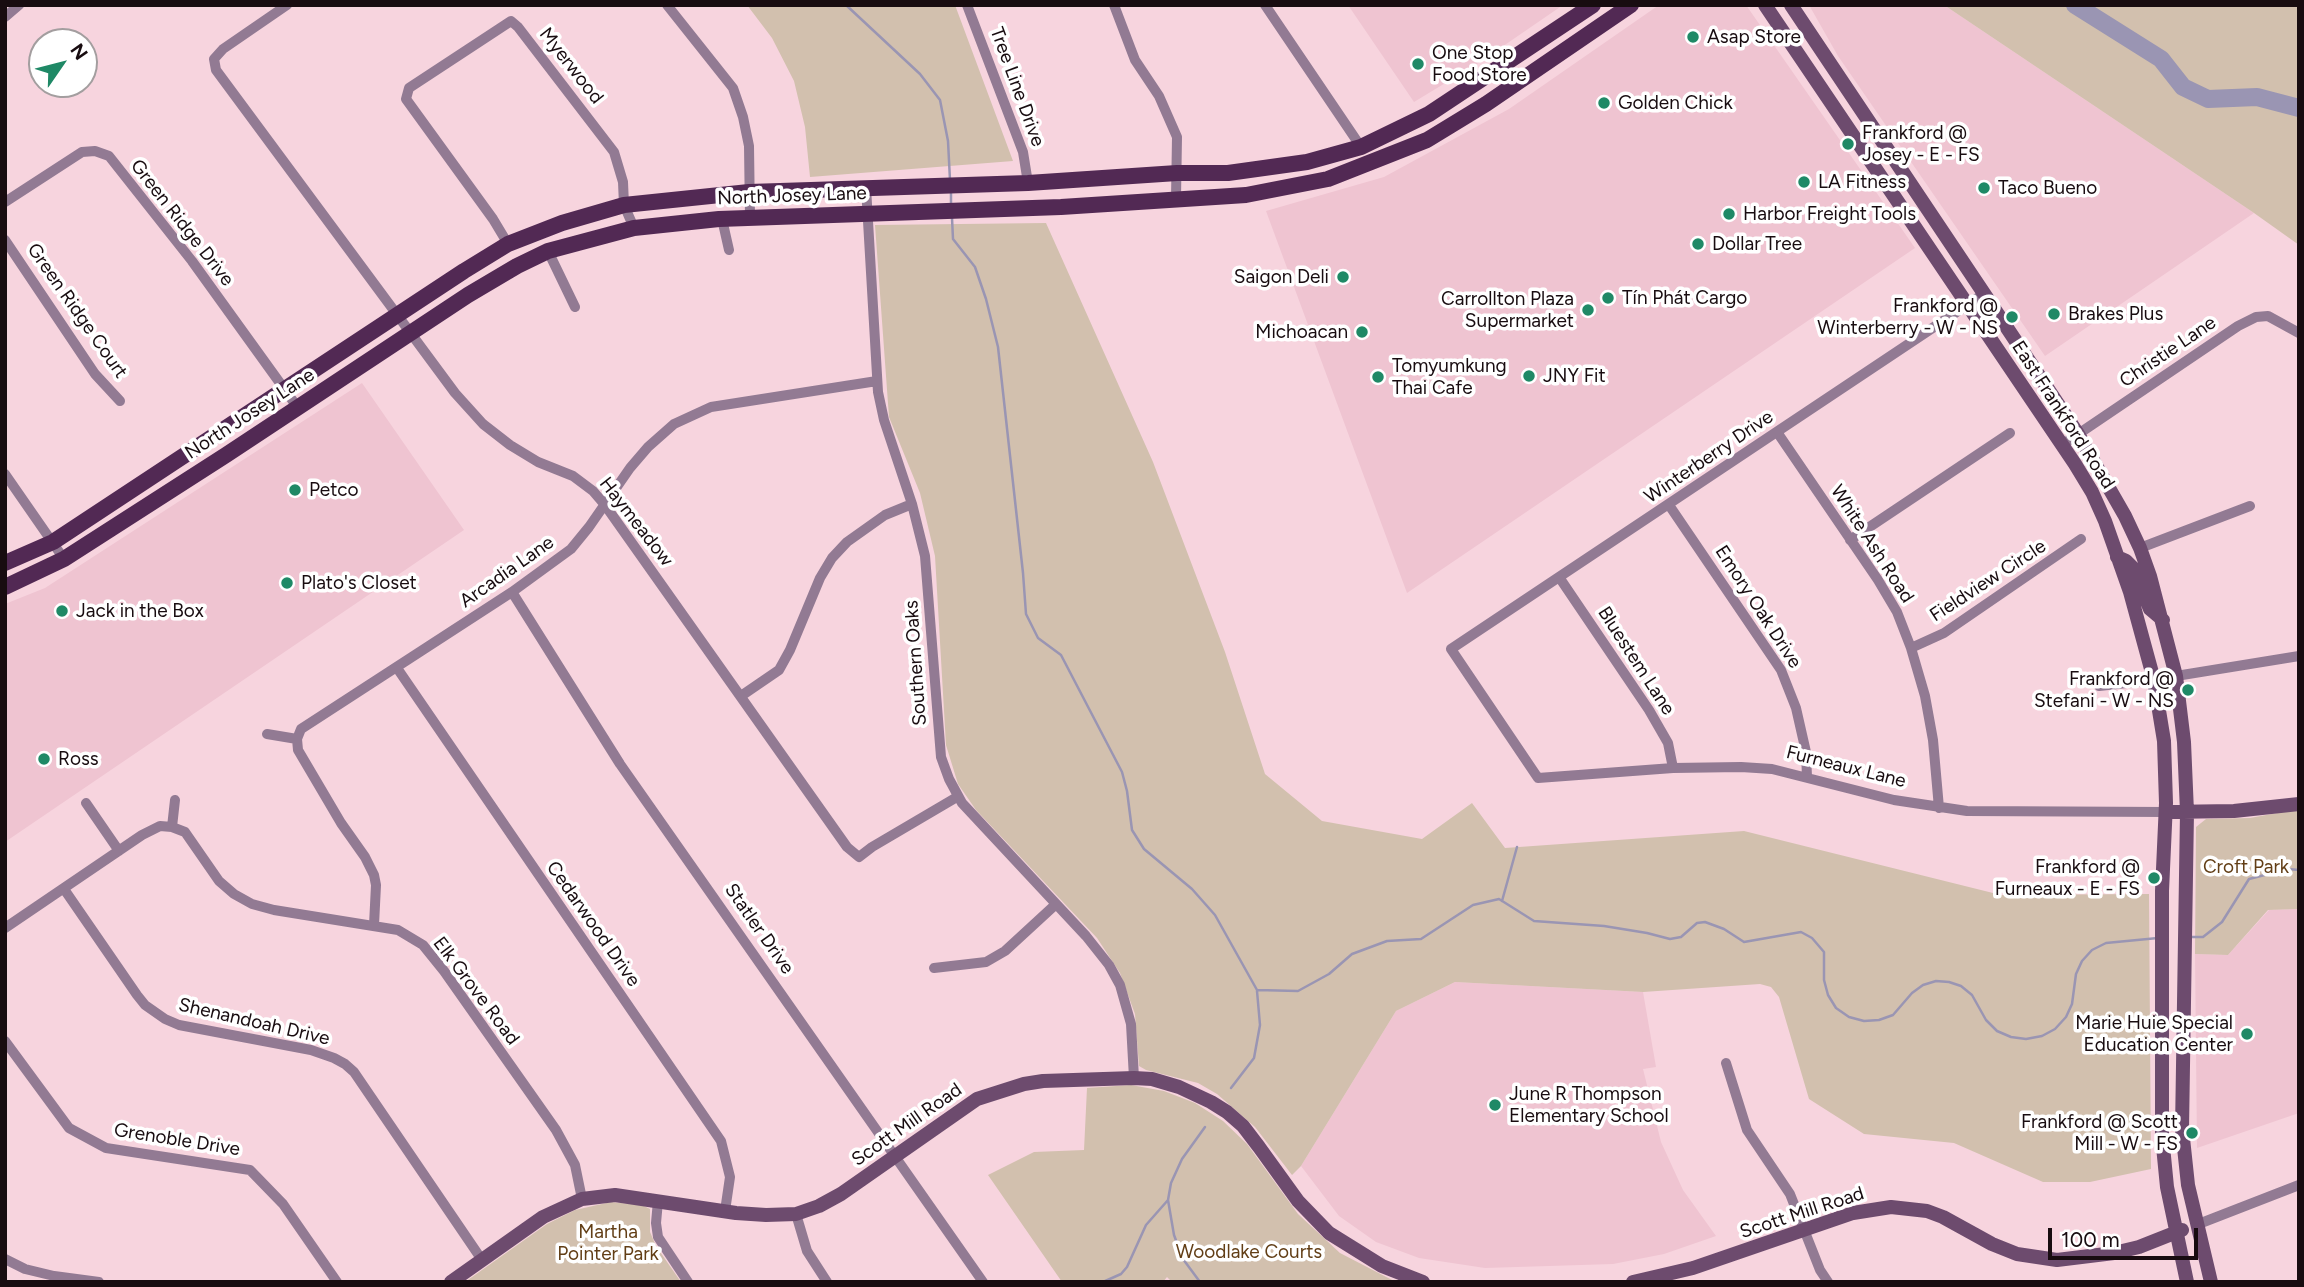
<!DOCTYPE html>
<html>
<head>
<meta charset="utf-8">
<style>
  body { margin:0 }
  #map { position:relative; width:2304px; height:1287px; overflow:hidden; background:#f7d4de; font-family:Figtree,sans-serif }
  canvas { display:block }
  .frame { position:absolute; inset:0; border:7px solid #180c10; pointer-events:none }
  .north { position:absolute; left:28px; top:28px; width:70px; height:70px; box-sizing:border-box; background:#fff; border:2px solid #a39e9f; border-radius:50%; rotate:55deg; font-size:19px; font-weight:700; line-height:28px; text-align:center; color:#180c10 }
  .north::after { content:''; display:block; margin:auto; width:24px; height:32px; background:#1f8966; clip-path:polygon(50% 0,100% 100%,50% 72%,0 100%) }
  .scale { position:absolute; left:2048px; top:1228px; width:150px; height:32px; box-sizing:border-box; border:4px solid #180c10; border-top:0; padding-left:9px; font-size:21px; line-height:24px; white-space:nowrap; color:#180c10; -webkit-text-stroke:5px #fff; paint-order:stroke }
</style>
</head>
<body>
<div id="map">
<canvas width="2304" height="1287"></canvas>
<div class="frame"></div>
<div class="north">N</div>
<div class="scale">100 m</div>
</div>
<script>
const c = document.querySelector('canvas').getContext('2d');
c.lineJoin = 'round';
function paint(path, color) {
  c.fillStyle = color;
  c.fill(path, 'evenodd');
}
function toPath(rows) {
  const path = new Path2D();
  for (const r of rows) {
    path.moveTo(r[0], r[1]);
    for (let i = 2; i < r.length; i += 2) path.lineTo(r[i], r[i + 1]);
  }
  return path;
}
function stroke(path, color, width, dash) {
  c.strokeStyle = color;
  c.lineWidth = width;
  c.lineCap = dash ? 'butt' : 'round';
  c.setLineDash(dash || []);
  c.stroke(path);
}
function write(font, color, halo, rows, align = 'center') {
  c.font = font + ' Figtree,sans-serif';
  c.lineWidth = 7;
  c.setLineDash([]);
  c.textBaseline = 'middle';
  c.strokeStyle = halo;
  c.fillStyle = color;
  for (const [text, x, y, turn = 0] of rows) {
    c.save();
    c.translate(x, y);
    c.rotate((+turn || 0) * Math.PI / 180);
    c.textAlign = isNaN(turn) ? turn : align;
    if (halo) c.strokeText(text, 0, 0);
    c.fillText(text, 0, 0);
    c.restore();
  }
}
paint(toPath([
  [1348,5,1563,5,1480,62,1414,102],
  [1659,5,1746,5,1915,248,1407,593,1266,211,1384,177,1509,109],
  [1809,5,1944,5,2254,213,2045,356,1838,56],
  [362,383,464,530,5,842,5,604,45,588],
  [2299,909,2299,1113,2197,1148,2195,954,2228,955,2269,910],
  [1455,982,1643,992,1656,1067,1643,1069,1661,1142,1683,1190,1716,1236,1664,1254,1613,1264,1485,1268,1419,1258,1376,1242,1339,1216,1301,1166,1396,1011]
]), '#efc4d1');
paint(toPath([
  [747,5,955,5,1013,161,810,177,805,127,794,81,772,38],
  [1944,5,2299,5,2299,245,2254,213],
  [1046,223,1153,462,1225,652,1265,774,1322,821,1422,839,1472,803,1505,848,1744,831,2001,895,2149,894,2151,1169,2090,1182,2043,1182,1954,1143,1864,1134,1809,1099,1779,997,1771,987,1760,984,1643,992,1455,982,1396,1011,1301,1166,1292,1175,1255,1127,1217,1094,1198,1083,1146,1070,1139,1066,1135,1014,1120,973,1097,938,976,810,958,784,946,745,935,556,920,493,889,417,875,225],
  [2299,809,2299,909,2268,910,2228,955,2195,954,2196,827,2206,819,2250,818],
  [1131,1085,1164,1091,1195,1103,1223,1121,1247,1144,1298,1214,1340,1253,1396,1282,1172,1282,1167,1277,1163,1282,1062,1282,988,1175,1034,1152,1084,1150,1087,1088],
  [611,1202,642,1205,650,1209,650,1232,656,1246,681,1282,465,1282,547,1224,575,1210]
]), '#d2c0ae');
stroke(toPath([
  [846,5,920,74,940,100,948,141,950,180],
  [951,190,951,205],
  [952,218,953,239,975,267,986,299,998,347,1023,573,1026,614,1038,638,1061,655,1122,772,1127,791,1132,830,1144,849,1192,889,1215,915,1257,990,1298,991,1329,974,1352,954,1387,941,1421,939,1473,905,1499,899,1534,921,1604,926,1647,933,1670,939,1681,937,1697,923,1705,922,1724,929,1744,942,1801,932,1812,938,1824,952,1824,980,1828,995,1836,1008,1849,1017,1864,1021,1879,1020,1893,1015,1912,993,1923,985,1936,981,1949,982,1961,986,1972,995,1986,1020,1997,1031,2011,1037,2026,1039,2042,1036,2055,1029,2066,1017,2072,1004,2076,974,2082,961,2092,950,2106,943,2158,938],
  [1502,901,1517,847],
  [2189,937,2203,937,2222,922,2249,879,2288,869,2299,870],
  [1231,1088,1254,1058,1260,1025,1257,991],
  [1103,1282,1121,1274,1127,1267,1146,1225,1168,1200],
  [1200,1282,1183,1259,1174,1235,1168,1200,1171,1183,1182,1159,1205,1127]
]), '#9a95b3', 2.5);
stroke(toPath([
  [2075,5,2161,59,2183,87,2208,99,2257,97,2299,108]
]), '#9a95b3', 18);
stroke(toPath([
  [287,5,223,49,214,59,216,70,455,393,483,424,510,445,538,462,573,476,593,491,605,505,847,847,859,857,872,847,957,797],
  [667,5,733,88,743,117,749,146,750,218],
  [967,5,1023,152,1028,183],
  [1114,5,1135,60,1159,96,1177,137,1176,198],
  [1265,5,1361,147],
  [5,17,19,5],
  [866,187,878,392,884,420,912,504,925,556,941,757,949,779,962,803,1086,936,1109,965,1120,985,1131,1024,1134,1078],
  [5,202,82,152,95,151,109,156,192,261,298,408],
  [722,219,729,250],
  [5,240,95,374,120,401],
  [508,244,493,219,406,99,409,88,511,21,518,27,614,152,623,182,624,205,634,228],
  [548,251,575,307],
  [1985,293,1451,649,1538,778,1673,768,1741,767,1772,769,1894,800,1967,811,2166,812],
  [1777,432,1878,580,1897,612,1911,648,1925,696,1933,740,1939,808],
  [2062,445,2238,326,2256,317,2268,316,2299,333],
  [5,474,64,559],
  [1669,505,1781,670,1796,708,1806,752,1807,777],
  [1850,540,2010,433],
  [2140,548,2250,506],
  [1559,577,1649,710,1668,743,1673,768],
  [512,592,620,764,983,1282],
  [1911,648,1944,633,2081,539],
  [397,668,721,1141,730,1177,725,1211],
  [2176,676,2299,656],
  [2099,686,2154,680],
  [741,696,779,670,790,650,820,578,832,558,847,542,885,515,912,504],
  [267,734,297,739],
  [86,803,119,851],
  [172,827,175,800],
  [64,889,137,995,145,1005,165,1019,179,1025,311,1050,334,1058,345,1064,354,1072,482,1260],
  [374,925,376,885,374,875,365,857,341,823,298,750,297,739,301,729,512,592,571,549,589,527,630,468,648,447,674,424,711,407,877,381],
  [5,928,142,835,160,826,172,827,185,832,219,881,234,894,252,904,274,910,398,930,423,945,444,971,556,1130,575,1165,582,1199],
  [934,968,986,962,1005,951,1055,905],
  [5,1041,69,1128,106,1148,250,1170,283,1204,337,1282],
  [1726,1063,1747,1130,1790,1194,1820,1270,1828,1282],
  [658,1201,656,1223,658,1237,688,1282],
  [796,1214,807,1251,827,1282],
  [2196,1225,2299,1185],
  [5,1259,25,1269,54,1276,99,1282]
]), '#927a93', 10);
stroke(toPath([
  [1765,5,2075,464,2092,492,2105,521,2130,592,2154,680,2164,741,2166,803,2162,891,2162,1136,2167,1187,2187,1282],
  [1791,5,2078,434,2125,516,2140,548,2150,576,2176,676,2184,742,2187,812,2182,1129,2188,1185,2211,1282],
  [2117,557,2126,561,2133,568,2150,609,2163,620],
  [2166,812,2234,811,2299,804],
  [451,1282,543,1217,582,1199,615,1195,736,1213,766,1215,796,1214,819,1206,841,1194,977,1099,1024,1084,1043,1081,1134,1078,1152,1079,1179,1087,1211,1102,1227,1112,1243,1126,1259,1147,1298,1201,1329,1233,1382,1266,1423,1282],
  [1633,1282,1693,1268,1853,1213,1891,1207,1927,1211,1943,1217,1992,1244,2017,1254,2057,1260,2114,1253,2139,1247,2182,1230]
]), '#6d4b6e', 14);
stroke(toPath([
  [5,563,53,542,464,271,508,244,562,223,624,205,749,192,1028,183,1177,173,1228,173,1307,162,1361,147,1429,114,1593,5],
  [5,587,64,559,226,455,468,295,517,266,548,251,634,228,719,219,1061,207,1246,195,1328,179,1427,140,1486,104,1631,5]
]), '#522954', 16);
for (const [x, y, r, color] of [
  [1693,37,7,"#1f8966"],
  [1418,64,7,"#1f8966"],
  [1604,103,7,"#1f8966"],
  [1848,144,7,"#1f8966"],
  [1804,182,7,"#1f8966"],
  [1984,188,7,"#1f8966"],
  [1729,214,7,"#1f8966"],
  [1698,244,7,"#1f8966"],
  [1343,277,7,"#1f8966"],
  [1608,298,7,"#1f8966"],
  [1588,310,7,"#1f8966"],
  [2054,314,7,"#1f8966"],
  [2012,317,7,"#1f8966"],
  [1362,332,7,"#1f8966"],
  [1529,376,7,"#1f8966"],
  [1378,377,7,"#1f8966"],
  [295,490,7,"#1f8966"],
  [287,583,7,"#1f8966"],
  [62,611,7,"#1f8966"],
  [2188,690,7,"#1f8966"],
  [44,759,7,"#1f8966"],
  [2154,878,7,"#1f8966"],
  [2247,1034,7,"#1f8966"],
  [1495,1105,7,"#1f8966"],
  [2192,1133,7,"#1f8966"]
]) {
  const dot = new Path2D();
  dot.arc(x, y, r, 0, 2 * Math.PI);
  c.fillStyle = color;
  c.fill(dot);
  stroke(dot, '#fff', 2.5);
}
write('19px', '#180c10', '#fff', [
  ["Asap Store",1707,37],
  ["One Stop",1432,53],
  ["Food Store",1432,75],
  ["Golden Chick",1618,103],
  ["Frankford @",1862,133],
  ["Josey - E - FS",1862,155],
  ["LA Fitness",1818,182],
  ["Taco Bueno",1998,188],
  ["Harbor Freight Tools",1743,214],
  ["Dollar Tree",1712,244],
  ["Saigon Deli",1329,277,"right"],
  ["Tín Phát Cargo",1622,298],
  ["Carrollton Plaza",1574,299,"right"],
  ["Supermarket",1574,321,"right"],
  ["Frankford @",1998,306,"right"],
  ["Winterberry - W - NS",1998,328,"right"],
  ["Brakes Plus",2068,314],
  ["Michoacan",1348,332,"right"],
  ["Tomyumkung",1392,366],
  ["Thai Cafe",1392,388],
  ["JNY Fit",1543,376],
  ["Petco",309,490],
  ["Plato's Closet",301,583],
  ["Jack in the Box",76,611],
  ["Frankford @",2174,679,"right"],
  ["Stefani - W - NS",2174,701,"right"],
  ["Ross",58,759],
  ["Frankford @",2140,867,"right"],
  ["Furneaux - E - FS",2140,889,"right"],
  ["Marie Huie Special",2233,1023,"right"],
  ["Education Center",2233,1045,"right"],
  ["June R Thompson",1509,1094],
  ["Elementary School",1509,1116],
  ["Frankford @ Scott",2178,1122,"right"],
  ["Mill - W - FS",2178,1144,"right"]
], 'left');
write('19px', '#180c10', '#fff', [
  ["Myerwood",571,66,52],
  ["Tree Line Drive",1017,87,70],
  ["North Josey Lane",792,196,-2],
  ["Green Ridge Drive",182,223,52],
  ["Green Ridge Court",77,311,55],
  ["Christie Lane",2168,352,-34],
  ["North Josey Lane",250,414,-33],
  ["East Frankford Road",2063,415,57],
  ["Winterberry Drive",1709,457,-34],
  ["Haymeadow",636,522,52],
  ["White Ash Road",1872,544,57],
  ["Arcadia Lane",507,572,-35],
  ["Fieldview Circle",1988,581,-33],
  ["Emory Oak Drive",1758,607,57],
  ["Bluestem Lane",1636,661,57],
  ["Southern Oaks",916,663,-94],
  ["Furneaux Lane",1846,767,14],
  ["Cedarwood Drive",593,924,55],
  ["Statler Drive",759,929,55],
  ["Elk Grove Road",476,991,53],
  ["Shenandoah Drive",254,1022,13],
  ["Scott Mill Road",907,1125,-35],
  ["Grenoble Drive",177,1140,9],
  ["Scott Mill Road",1802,1213,-18]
]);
write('19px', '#623e16', '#fff', [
  ["Croft Park",2246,867],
  ["Martha",608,1232],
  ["Pointer Park",608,1254],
  ["Woodlake Courts",1249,1252]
]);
</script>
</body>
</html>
